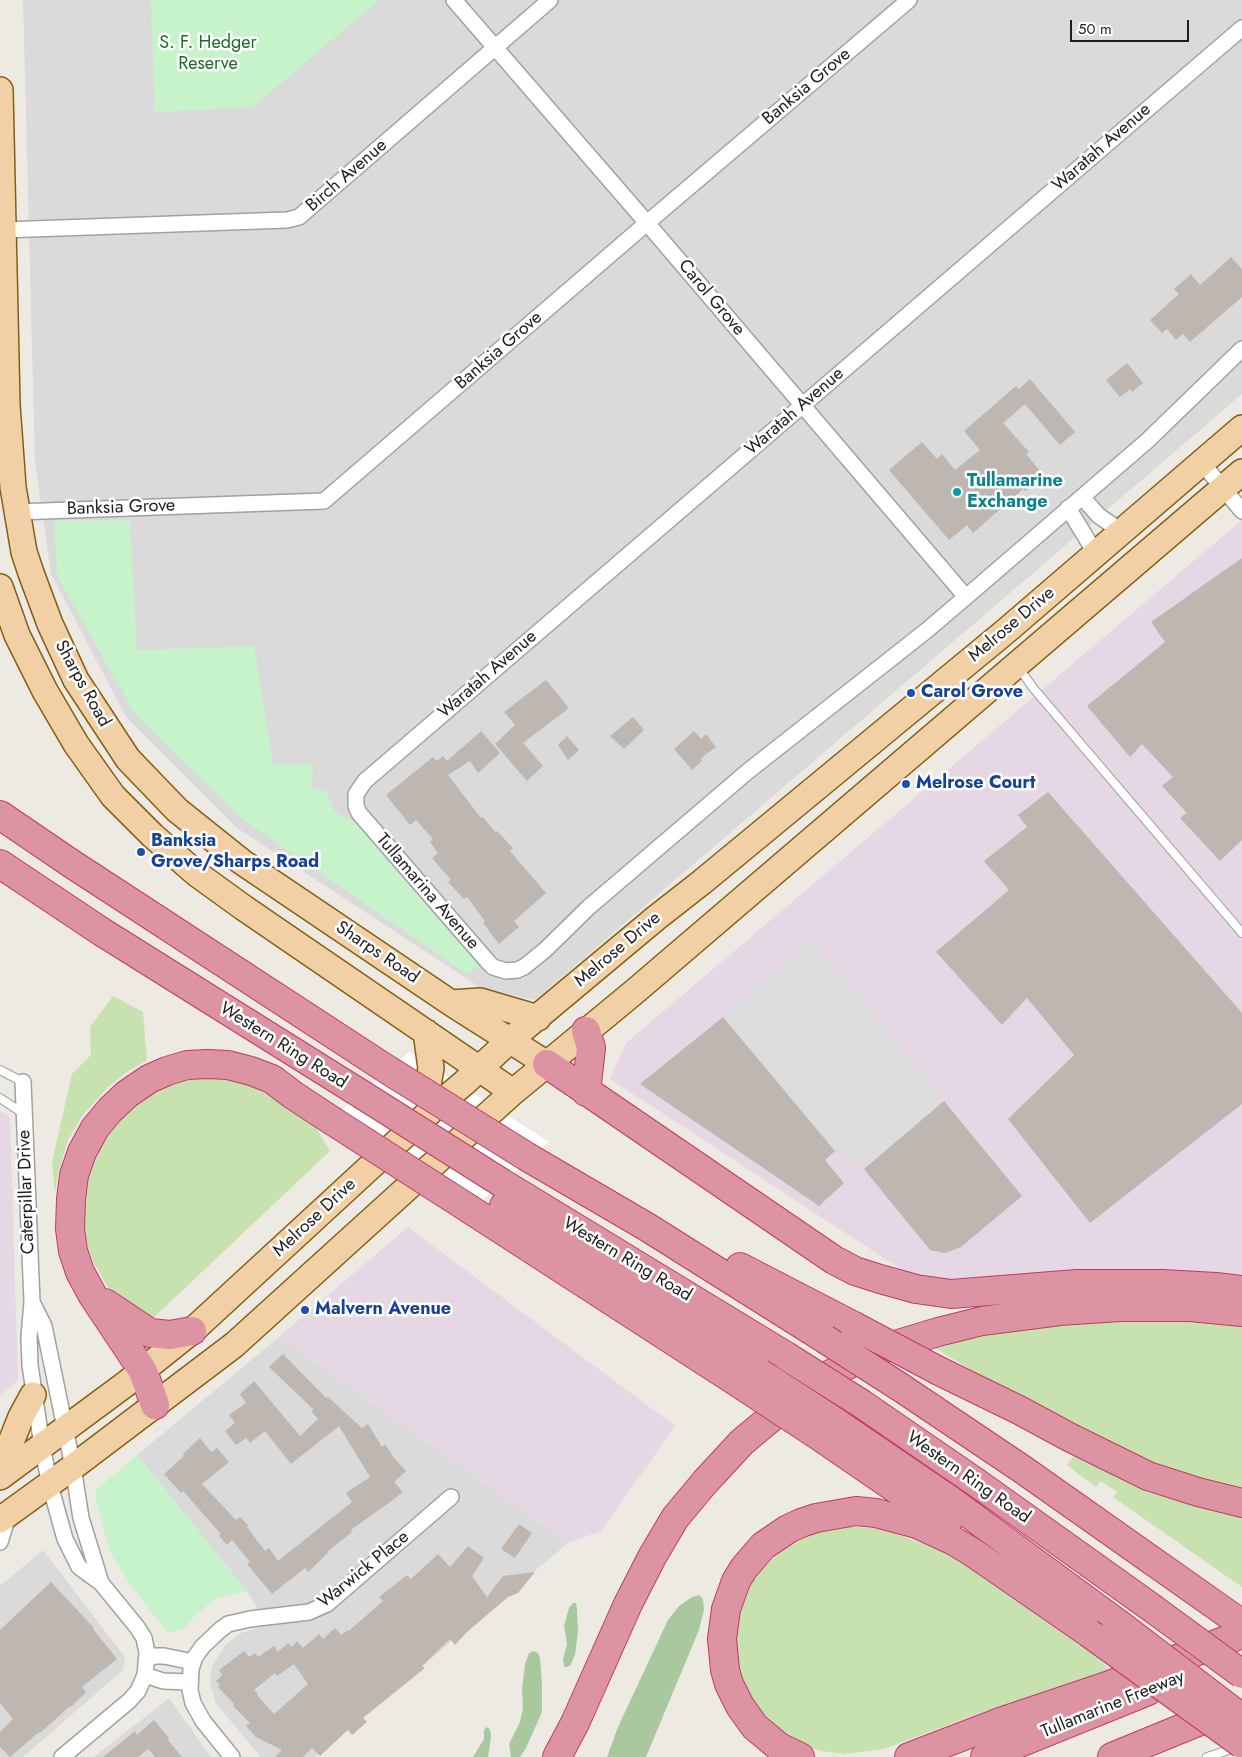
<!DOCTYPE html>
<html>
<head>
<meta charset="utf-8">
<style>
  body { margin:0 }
  #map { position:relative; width:1242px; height:1757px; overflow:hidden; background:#edeae4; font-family:Jost,sans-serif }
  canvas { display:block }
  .scale { position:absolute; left:1070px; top:20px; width:119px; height:22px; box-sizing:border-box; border:2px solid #1d1d1d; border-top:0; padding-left:6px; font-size:15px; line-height:18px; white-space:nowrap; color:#1d1d1d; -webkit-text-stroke:4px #fff; paint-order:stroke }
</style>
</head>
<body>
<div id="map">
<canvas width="1242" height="1757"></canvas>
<div class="scale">50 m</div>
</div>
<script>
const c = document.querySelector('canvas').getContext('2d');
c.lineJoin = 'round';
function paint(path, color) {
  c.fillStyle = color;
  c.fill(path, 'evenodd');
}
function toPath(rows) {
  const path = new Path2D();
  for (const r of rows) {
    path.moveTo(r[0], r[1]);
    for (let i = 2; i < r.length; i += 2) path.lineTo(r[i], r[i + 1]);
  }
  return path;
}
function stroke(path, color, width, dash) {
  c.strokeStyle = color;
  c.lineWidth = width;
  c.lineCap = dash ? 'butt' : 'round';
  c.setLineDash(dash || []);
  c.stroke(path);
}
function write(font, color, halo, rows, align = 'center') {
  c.font = font + ' Jost,sans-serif';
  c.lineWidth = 5;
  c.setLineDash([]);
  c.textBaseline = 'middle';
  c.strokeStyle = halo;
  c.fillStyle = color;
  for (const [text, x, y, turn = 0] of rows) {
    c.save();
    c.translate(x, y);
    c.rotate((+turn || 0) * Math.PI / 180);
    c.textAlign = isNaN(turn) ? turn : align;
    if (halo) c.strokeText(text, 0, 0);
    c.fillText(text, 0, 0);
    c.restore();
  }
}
paint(toPath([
  [23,0,1242,0,1242,394,535,1000,481,988,237,828,126,717,51,574,35,461],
  [279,1337,568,1543,315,1757,261,1757,216,1704,210,1682,212,1666,226,1644,241,1633,267,1625,247,1591,137,1455],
  [43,1550,125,1657,123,1670,23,1757,0,1757,0,1586],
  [169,1698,211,1757,94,1757]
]), '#dbdada');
paint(toPath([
  [1242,520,1242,1276,1070,1275,922,1283,610,1079,626,1043],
  [0,1110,10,1117,18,1380,0,1396],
  [408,1227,675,1426,601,1531,568,1543,279,1337]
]), '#e5d7e3');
paint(toPath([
  [113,996,143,1012,147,1060,127,1072,109,1086,83,1115,68,1140,58,1173,55,1193,52,1162,72,1074,91,1055,90,1027],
  [203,1078,225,1079,256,1087,285,1100,312,1121,330,1151,148,1323,110,1291,92,1259,85,1239,82,1216,82,1190,102,1135,143,1094,174,1082],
  [1140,1319,1198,1320,1242,1323,1242,1489,1162,1470,1076,1433,933,1347,968,1338,1034,1326],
  [1074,1456,1144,1487,1208,1508,1242,1517,1242,1587,1113,1497,1117,1492,1101,1481,1095,1487,1067,1465],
  [845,1526,882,1529,951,1554,1076,1637,1110,1670,1022,1700,985,1711,884,1749,844,1754,822,1751,799,1745,750,1710,733,1658,736,1623,742,1602,749,1587,762,1569,776,1556,791,1544,818,1531]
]), '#c8e2af');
paint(toPath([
  [699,1595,703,1599,704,1610,699,1630,646,1757,607,1757,618,1727,668,1620,679,1606,692,1597],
  [573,1603,576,1603,577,1609,578,1632,575,1655,570,1666,566,1667,564,1666,563,1659,567,1644,564,1626,569,1608],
  [534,1651,538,1653,540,1658,542,1683,542,1712,526,1748,520,1757,511,1757,509,1744,520,1722,523,1708,522,1689,525,1664,529,1653],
  [486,1727,490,1729,491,1736,488,1757,473,1757,484,1739,484,1731]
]), '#aac89e');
paint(toPath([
  [151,0,379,0,253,107,155,112],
  [130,520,137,650,254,646,273,765,313,764,311,788,326,791,334,811,355,823,479,966,467,974,241,818,134,713,57,575,54,521],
  [137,1455,247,1591,216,1598,195,1616,183,1629,168,1633,130,1584,110,1552,96,1502,96,1490]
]), '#c6f3c9');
paint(toPath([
  [812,940,944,1101,864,1169,835,1151,723,1017]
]), '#ddd');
paint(toPath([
  [409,1052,549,1142,464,1216,325,1124]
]), '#fff');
paint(toPath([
  [1231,257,1242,269,1242,297,1190,342,1183,334,1176,340,1167,329,1162,333,1150,320,1179,294,1174,289,1191,274,1200,285],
  [1127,363,1143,383,1132,392,1130,389,1120,397,1106,380],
  [1030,379,1075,432,1060,445,1025,404,1003,423,1029,452,1026,454,1045,477,1033,487,1032,486,1025,491,1023,489,973,533,967,525,949,540,889,470,922,442,937,459,942,454,955,470,980,450,964,431,1016,386,1019,389],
  [1242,558,1242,840,1220,861,1180,818,1187,813,1162,786,1173,777,1142,744,1130,757,1087,706,1165,642,1151,622],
  [546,680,569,708,523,743,543,766,527,781,495,744,515,725,504,712],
  [633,717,644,730,624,749,610,736],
  [481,731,500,753,478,773,470,761,448,775,481,818,483,817,495,832,497,831,513,848,510,851,546,893,514,921,519,927,499,944,483,923,485,921,467,897,464,899,448,882,451,880,432,858,438,853,430,842,433,839,416,820,410,825,386,795,433,757,437,761,443,756,447,761],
  [694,731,701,739,706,734,716,747,701,758,702,761,692,770,674,749],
  [567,736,579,750,568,760,558,745],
  [1048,792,1242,1013,1242,1104,1090,1223,1008,1119,1074,1055,1027,998,1002,1025,936,952,1009,890,984,861,1027,827,1018,815],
  [723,1017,835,1151,825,1160,844,1183,819,1206,640,1084],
  [944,1101,1022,1196,961,1247,945,1253,930,1250,864,1169],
  [283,1354,326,1398,328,1397,362,1428,368,1424,382,1447,385,1444,394,1458,406,1471,394,1482,403,1492,394,1499,351,1530,352,1532,327,1552,328,1553,308,1572,305,1568,272,1594,247,1564,250,1562,232,1540,227,1545,219,1536,221,1534,183,1491,181,1493,164,1474,184,1456,183,1454,200,1438,211,1452,217,1448,229,1462,202,1484,236,1520,240,1517,249,1526,247,1527,265,1551,269,1548,278,1561,352,1502,346,1493,370,1477,339,1426,291,1464,265,1431,250,1443,246,1438,236,1445,225,1431,235,1423,229,1415,246,1403,240,1394,254,1381,300,1436,318,1419,311,1411,314,1410,269,1367],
  [519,1524,532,1533,515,1558,501,1549],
  [468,1546,484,1558,472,1576,487,1597,503,1576,535,1572,518,1593,508,1597,467,1632,455,1645,450,1639,422,1666,425,1668,363,1718,367,1722,352,1735,348,1730,320,1756,312,1748,303,1757,275,1757,282,1750,256,1737,246,1726,250,1723,233,1706,234,1704,218,1687,220,1685,216,1681,222,1675,219,1670,244,1651,249,1657,255,1653,258,1657,274,1646,278,1652,288,1643,292,1647,297,1641,303,1648,319,1634,323,1639,335,1628,341,1635,348,1630,349,1631,383,1601,379,1597,407,1575,411,1579,438,1554,450,1567],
  [294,1664,308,1684,274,1714,257,1695,258,1694,254,1690,275,1673,277,1676],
  [51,1582,94,1628,93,1629,117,1659,82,1687,86,1692,71,1707,70,1706,40,1733,39,1732,10,1757,0,1747,0,1732,13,1719,0,1703,0,1630],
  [154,1720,169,1738,168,1740,182,1757,155,1757,148,1749,138,1757,103,1757,135,1731,137,1735]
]), '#bdb6b1');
const service = toPath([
  [1018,667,1034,689,1242,933],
  [0,1070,23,1082],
  [0,1098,24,1114],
  [1207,1757,1235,1748]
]);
const minor = toPath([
  [454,0,647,223,966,597],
  [1242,28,365,781,356,794,356,806,359,813,489,963,493,967,506,971,517,970,524,967,545,950,589,907,747,772,926,631,966,597,1147,441,1242,349],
  [3,230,287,220,299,217,550,0],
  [1202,463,1242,511],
  [1082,497,1099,516,1121,531],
  [1068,508,1096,554],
  [16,512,324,501,647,223,909,0],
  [23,1082,32,1302,29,1337,30,1365,42,1446,50,1485,65,1539,79,1567,101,1583,137,1627,144,1638,147,1653,145,1675,138,1691,129,1701,62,1757],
  [32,1302,44,1326,73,1467,81,1518,101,1583],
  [0,1542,9,1513],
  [147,1659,155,1656,164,1656,193,1662],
  [145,1675,163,1681,190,1682],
  [232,1757,203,1721,193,1703,190,1690,191,1669,195,1657,203,1646,220,1630,228,1624,250,1619,309,1612,327,1604,451,1497]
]);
const primary = toPath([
  [0,90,7,405,13,487,24,552,31,573,50,624,76,680,128,759,177,810,242,862,451,1003,547,1064],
  [0,587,17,635,45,691,76,744,113,796,153,836,197,874,244,908,513,1092],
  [451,1003,480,1001,538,1018],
  [426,1032,431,1068,427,1091,433,1109],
  [0,1459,11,1442,21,1417,33,1395],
  [0,1477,127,1383,192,1331,433,1109,464,1083,510,1040,656,918,702,882,1006,631,1242,428],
  [0,1520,73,1467,234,1345,513,1092,633,993,1242,472]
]);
const motorway = toPath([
  [0,815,72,864,388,1070],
  [0,864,102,932,361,1094],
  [586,1031,591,1048,586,1092],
  [547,1064,834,1260,855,1271,880,1279,916,1289,951,1294,1077,1284,1162,1284,1216,1287,1242,1290],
  [529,1158,647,1227,825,1339],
  [502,1183,786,1356],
  [504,1206,760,1373],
  [471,1210,743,1386],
  [740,1267,854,1326],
  [105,1303,150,1333,170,1335,192,1331],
  [939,1371,1019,1410,1069,1437,1148,1476,1198,1492,1242,1503],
  [900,1387,1022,1469,1242,1624],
  [862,1404,977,1483,1152,1608],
  [155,1405,143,1371,93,1296,80,1272,73,1251,70,1229,71,1199,74,1175,82,1152,95,1128,110,1110,127,1094,149,1079,167,1071,187,1065,208,1064,228,1065,251,1071,272,1079,293,1095,331,1120],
  [834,1421,950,1500,1116,1622],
  [816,1434,947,1524],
  [557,1757,575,1723,628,1604,652,1557,675,1518,705,1482,742,1442,808,1387,845,1366,885,1348,938,1332,982,1321,1060,1311,1120,1307,1190,1307,1242,1312],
  [800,1757,779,1747,766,1736,755,1727,740,1706,729,1684,725,1670,722,1639,726,1609,736,1581,744,1568,763,1546,788,1529,801,1523,816,1518,856,1511,876,1513,917,1524,952,1540,972,1552,1089,1633],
  [909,1757,1000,1722,1107,1686,1242,1634],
  [985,1757,1148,1691],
  [1112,1757,1227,1710]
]);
stroke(service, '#a1a1a1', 10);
stroke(minor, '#a1a1a1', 18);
stroke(primary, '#855f11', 28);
stroke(motorway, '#c43868', 30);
stroke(service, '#fff', 8);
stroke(minor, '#fff', 15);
stroke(primary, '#f1d0a5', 25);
stroke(motorway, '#dc94a2', 28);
const motorwayBridge = toPath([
  [388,1070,529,1158],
  [361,1094,502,1183],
  [331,1120,471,1210],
  [854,1326,939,1371],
  [825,1339,900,1387],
  [786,1356,862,1404],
  [760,1373,834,1421],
  [743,1386,816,1434],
  [1152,1608,1242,1674],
  [1116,1622,1242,1718],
  [1089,1633,1242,1744]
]);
stroke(motorwayBridge, '#c43868', 30, []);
stroke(motorwayBridge, '#dc94a2', 28);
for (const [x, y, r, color] of [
  [957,492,5,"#0f9aa8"],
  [911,693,5,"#1a4fb4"],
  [906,784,5,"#1a4fb4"],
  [141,852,5,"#1a4fb4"],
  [305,1310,5,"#1a4fb4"]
]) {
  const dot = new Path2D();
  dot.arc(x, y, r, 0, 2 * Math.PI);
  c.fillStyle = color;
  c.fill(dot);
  stroke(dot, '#fff', 2);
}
write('18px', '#186f1f', '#fff', [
  ["S. F. Hedger",208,44],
  ["Reserve",208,65]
]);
write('18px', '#1d1d1d', '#fff', [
  ["Banksia Grove",807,87,-40],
  ["Waratah Avenue",1102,148,-41],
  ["Birch Avenue",347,176,-41],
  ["Carol Grove",711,298,50],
  ["Banksia Grove",499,351,-41],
  ["Waratah Avenue",795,412,-41],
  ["Banksia Grove",121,508,-2],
  ["Melrose Drive",1012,625,-40],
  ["Waratah Avenue",488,675,-41],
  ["Sharps Road",82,684,61],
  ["Tullamarina Avenue",427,892,49],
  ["Melrose Drive",618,950,-40],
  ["Sharps Road",377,953,34],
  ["Western Ring Road",283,1046,32],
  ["Caterpillar Drive",27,1192,-92],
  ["Melrose Drive",315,1218,-43],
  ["Western Ring Road",627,1260,31],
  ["Western Ring Road",968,1478,35],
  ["Warwick Place",364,1570,-39],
  ["Tullamarine Freeway",1113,1705,-22]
]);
write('bold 18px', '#0d838f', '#fff', [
  ["Tullamarine",967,482],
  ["Exchange",967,503]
], 'left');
write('bold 18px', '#164399', '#fff', [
  ["Carol Grove",921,693],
  ["Melrose Court",916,784],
  ["Banksia",151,842],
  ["Grove/Sharps Road",151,863],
  ["Malvern Avenue",315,1310]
], 'left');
</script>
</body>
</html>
